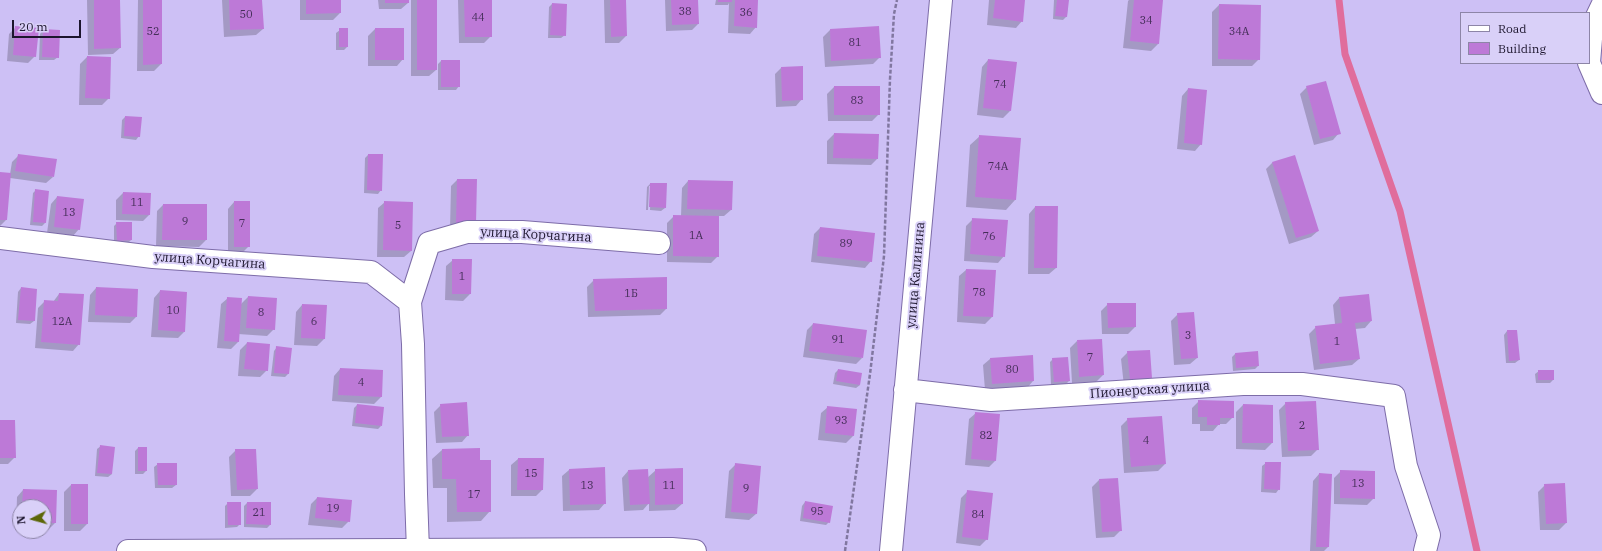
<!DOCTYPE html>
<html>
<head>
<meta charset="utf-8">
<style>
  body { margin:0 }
  #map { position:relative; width:1602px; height:551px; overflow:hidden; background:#cdc0f5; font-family:"IBM Plex Serif",serif }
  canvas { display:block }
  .legend { position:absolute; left:1460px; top:12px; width:130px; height:52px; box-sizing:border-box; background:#d9d0f8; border:1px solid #8d85a7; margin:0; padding:5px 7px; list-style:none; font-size:12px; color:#1c152d }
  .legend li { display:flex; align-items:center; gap:8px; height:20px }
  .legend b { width:20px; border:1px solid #8d85a7 }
  .north { position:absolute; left:12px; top:499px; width:40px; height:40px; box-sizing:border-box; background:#d9d0f8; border:1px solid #8d85a7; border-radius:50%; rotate:264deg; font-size:11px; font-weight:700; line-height:16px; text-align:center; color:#1c152d }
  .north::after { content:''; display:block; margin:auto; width:14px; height:18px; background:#5c6608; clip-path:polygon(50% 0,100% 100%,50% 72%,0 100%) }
  .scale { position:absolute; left:12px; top:20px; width:69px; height:18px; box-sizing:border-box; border:2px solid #1c152d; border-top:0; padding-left:5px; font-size:12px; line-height:14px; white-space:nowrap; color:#1c152d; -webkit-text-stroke:3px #d9d0f8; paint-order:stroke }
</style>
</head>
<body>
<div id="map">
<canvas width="1602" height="551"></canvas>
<ul class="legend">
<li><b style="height:5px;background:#fff"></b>Road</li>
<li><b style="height:11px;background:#bd79d7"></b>Building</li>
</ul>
<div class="north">N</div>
<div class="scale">20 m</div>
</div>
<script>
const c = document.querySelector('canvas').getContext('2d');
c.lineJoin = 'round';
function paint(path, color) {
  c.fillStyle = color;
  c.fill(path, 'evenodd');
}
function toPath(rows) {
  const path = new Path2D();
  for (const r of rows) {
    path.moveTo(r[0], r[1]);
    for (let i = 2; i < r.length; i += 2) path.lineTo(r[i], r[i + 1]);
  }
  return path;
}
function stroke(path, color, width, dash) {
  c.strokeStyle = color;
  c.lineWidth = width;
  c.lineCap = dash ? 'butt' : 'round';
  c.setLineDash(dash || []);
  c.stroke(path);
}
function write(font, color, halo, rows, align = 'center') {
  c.font = font + ' "IBM Plex Serif",serif';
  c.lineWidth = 4;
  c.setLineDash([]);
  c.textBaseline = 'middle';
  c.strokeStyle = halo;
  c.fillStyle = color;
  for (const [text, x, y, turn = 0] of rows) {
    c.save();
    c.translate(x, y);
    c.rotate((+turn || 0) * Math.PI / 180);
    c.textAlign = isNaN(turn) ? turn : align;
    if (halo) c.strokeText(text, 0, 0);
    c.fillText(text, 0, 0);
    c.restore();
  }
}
paint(toPath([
  [87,0,119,0,120,48,113,54,88,55],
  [138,0,161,0,161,64,154,71,137,71],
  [222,0,261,0,263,29,256,35,224,37],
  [300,0,340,0,340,13,333,20,300,20],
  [378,0,408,0,408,3,401,9,379,9],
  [411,0,436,0,436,70,429,76,411,76],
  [458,0,491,0,491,36,484,43,459,43],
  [604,0,625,0,626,36,619,43,605,43],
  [665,0,697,0,698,24,692,30,666,31],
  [716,0,757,0,756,27,750,34,728,33,729,3,728,5,715,5],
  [989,0,1024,0,1022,21,1016,28,987,25],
  [1054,0,1068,0,1067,16,1063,20,1053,19],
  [1129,0,1162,0,1158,44,1151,51,1123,48,1128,1],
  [552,4,565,35,561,38,548,38,549,7],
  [1219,5,1259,59,1252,66,1212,66,1212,12],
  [16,27,35,56,28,63,7,61,9,34],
  [878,27,880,57,873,64,825,67,823,37,830,30],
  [375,29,403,59,397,66,368,66,368,36],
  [43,30,58,57,54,60,39,60,40,34],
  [340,30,347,47,344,50,336,50,336,33],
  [87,57,109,98,102,105,79,105,80,64],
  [988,60,1010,111,1003,118,977,115,982,67],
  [441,61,459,86,456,90,438,90,438,64],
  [781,68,802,99,796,106,776,107,775,74],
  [834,87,879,114,872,121,828,121,827,94],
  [1307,87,1339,133,1333,140,1314,145,1300,94],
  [1188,89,1201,144,1195,151,1177,149,1182,96],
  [125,117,139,136,136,140,121,138,122,120],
  [834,134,878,135,877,159,871,165,827,164,827,141],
  [980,136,1015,200,1006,210,966,207,970,145],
  [19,155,53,177,46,183,10,178,6,220,0,226,0,173,10,174,12,162],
  [368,155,381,190,378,194,364,193,365,158],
  [1294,156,1318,231,1311,237,1289,244,1266,169,1272,163],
  [457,180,475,223,450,229,451,186],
  [688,181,731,210,724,216,718,216,718,256,711,263,667,262,667,223,674,216,681,216,682,188],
  [650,184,665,208,661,211,650,210,651,186,649,186,648,210,646,210,647,187],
  [36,190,45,223,42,226,30,225,33,193],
  [123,193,150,214,143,221,116,220,116,200],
  [57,197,79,229,73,236,47,233,51,204],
  [234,202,249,246,242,253,228,253,228,209],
  [385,202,411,251,404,257,377,257,378,208],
  [163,205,206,240,199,247,156,246,157,211],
  [1035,207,1056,268,1049,274,1028,274,1029,214],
  [973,219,1004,256,998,263,964,261,966,226],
  [117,223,131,240,128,243,114,243,114,226],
  [820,228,871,261,865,268,811,262,814,234],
  [453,260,470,294,463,301,445,300,446,266],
  [966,270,992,317,985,324,957,322,959,276],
  [594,280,666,309,660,315,588,317,587,287],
  [21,288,36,290,34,321,30,324,16,323,18,292],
  [96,288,136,317,130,323,88,322,90,295],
  [160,291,184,332,178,338,151,337,154,298],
  [59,294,79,344,73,351,35,348,38,308,45,301,53,302],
  [248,297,274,329,267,336,238,334,238,342,231,349,217,348,221,304,228,298,240,305],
  [1339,298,1371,321,1365,328,1355,329,1359,359,1352,365,1314,370,1309,334,1316,327,1335,324,1333,305],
  [1108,304,1135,327,1128,334,1102,334,1101,311],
  [302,305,324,339,317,346,294,345,296,312],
  [1178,314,1197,358,1190,364,1174,365,1171,321],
  [813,324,862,358,856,364,803,357,807,330],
  [1507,331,1516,331,1519,360,1515,363,1506,363,1504,335],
  [1077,341,1103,375,1096,382,1072,383,1070,348],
  [247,343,267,370,260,377,238,376,240,350],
  [277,347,291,349,288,374,285,377,271,376,274,351],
  [1128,352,1151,378,1144,385,1124,386,1121,359],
  [1257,352,1258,366,1255,369,1233,371,1232,357,1235,354],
  [990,359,1033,381,1027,388,985,390,983,365],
  [1053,359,1069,381,1066,384,1051,385,1050,362],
  [340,369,382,371,381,397,374,404,332,401,334,376],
  [838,370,860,385,856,388,833,384,835,373],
  [1539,371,1553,380,1550,383,1536,383,1535,374],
  [1199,401,1233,417,1226,424,1219,424,1213,431,1200,431,1200,424,1192,424,1192,408],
  [1286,403,1318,449,1311,456,1282,457,1279,410],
  [357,405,381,426,378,429,352,426,354,408],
  [441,405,468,435,462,442,436,443,434,412],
  [1243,405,1272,443,1265,450,1236,449,1236,412],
  [828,407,856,410,853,436,846,443,818,440,821,413],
  [976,413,995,461,989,467,965,465,969,419],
  [1161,417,1165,464,1158,471,1124,473,1121,426,1128,419],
  [0,421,15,457,8,464,0,464],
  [101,446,112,474,108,477,95,476,97,449],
  [138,448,146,448,146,471,143,474,135,474,135,451],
  [236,450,257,489,250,496,231,496,229,457],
  [442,450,479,461,490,511,481,521,447,522,447,488,433,488,432,459],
  [518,459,542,490,536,496,511,496,511,465],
  [1266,463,1279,489,1276,493,1261,492,1262,466],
  [158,464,176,485,172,488,155,488,154,467],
  [736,464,756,514,749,520,725,518,729,471],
  [569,470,605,503,599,510,563,511,562,476],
  [656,470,682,504,675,510,649,511,649,503,643,510,624,511,622,478,628,471,647,478],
  [1341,471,1374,498,1367,505,1334,504,1334,478],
  [1319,474,1331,475,1328,547,1324,551,1310,551,1313,481],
  [1099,480,1121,530,1114,537,1096,538,1092,487],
  [71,485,87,485,87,524,80,531,64,531,64,492],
  [1545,485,1566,523,1559,530,1540,530,1538,492],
  [23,490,56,491,55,523,48,530,44,529,44,507,20,507,20,529,16,529,17,497],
  [968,491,987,539,980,546,956,543,961,498],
  [317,498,349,521,342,528,308,525,311,504],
  [805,502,829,522,826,525,800,521,802,506],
  [228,503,240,524,237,527,225,528,225,506],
  [247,503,270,525,267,528,244,527,244,506]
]), '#0003');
stroke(toPath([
  [1339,0,1345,54,1400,211,1477,551]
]), '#e06d9c', 7);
paint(toPath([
  [94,0,120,0,121,48,94,49],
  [143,0,162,0,162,64,143,65],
  [229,0,262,0,264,29,230,30],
  [306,0,341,0,341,13,306,14],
  [385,0,409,0,409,3,385,3],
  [417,0,437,0,437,70,417,70],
  [464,0,492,0,492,37,465,37],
  [610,0,626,0,627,36,611,37],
  [671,0,698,0,699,24,672,25],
  [718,0,732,0,732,2,718,2],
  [735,0,758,0,757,28,734,26],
  [995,0,1025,0,1023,22,993,18],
  [1057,0,1069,0,1067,17,1055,16],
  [1134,0,1163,0,1159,44,1130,41],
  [552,3,567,4,566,36,550,35],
  [1219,4,1261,5,1260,60,1218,59],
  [15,26,39,28,36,57,13,55],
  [879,26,881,58,831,61,830,29],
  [339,28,348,28,348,47,339,47],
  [375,28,404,28,404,60,375,60],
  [43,29,60,30,59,58,42,57],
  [87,56,111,57,110,99,85,98],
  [988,59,1017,62,1011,111,983,108],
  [441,60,460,60,460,87,441,87],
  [803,66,803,100,782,101,781,67],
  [1326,81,1341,134,1320,139,1306,86],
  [834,86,880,86,880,115,834,115],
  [1188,88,1207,90,1202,145,1184,143],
  [125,116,142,117,140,137,124,136],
  [834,133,879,134,878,159,833,158],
  [979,135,1021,138,1016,200,975,197],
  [18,154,57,159,54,177,15,171],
  [368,154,383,154,382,191,367,190],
  [1295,155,1319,231,1296,238,1272,162],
  [0,172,11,173,7,220,0,220],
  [457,179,477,179,476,223,456,223],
  [688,180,733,181,732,210,687,209],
  [650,183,667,183,666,208,649,207],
  [35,189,49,191,46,223,33,222],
  [123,192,151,193,150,215,122,214],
  [57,196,84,199,80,230,54,227],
  [234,201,250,201,250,247,234,247],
  [384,201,413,202,412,251,383,250],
  [163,204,207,204,207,240,162,240],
  [1035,206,1058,206,1057,268,1034,268],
  [673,215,719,216,719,257,673,256],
  [972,218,1008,220,1005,257,970,254],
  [116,222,132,222,132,240,117,241],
  [820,227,875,233,872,262,817,256],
  [452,259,472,259,471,294,452,294],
  [966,269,996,270,993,317,963,316],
  [667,277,667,309,595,311,593,279],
  [21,287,37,289,35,321,18,320],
  [96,287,138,289,137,317,95,315],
  [160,290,187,292,185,332,158,330],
  [59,293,84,294,80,345,41,342,44,300,58,301],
  [1369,294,1372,321,1355,323,1360,359,1320,364,1315,326,1342,323,1339,297],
  [248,296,277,298,275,330,246,328],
  [227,297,242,298,239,342,224,341],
  [1107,303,1136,303,1136,327,1108,328],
  [302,304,327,305,325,339,301,338],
  [1194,312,1198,358,1181,359,1177,313],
  [813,323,867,330,863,358,809,351],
  [1507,330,1517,330,1520,360,1509,361],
  [1102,339,1104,375,1079,377,1077,340],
  [247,342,270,344,268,371,244,369],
  [276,346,292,348,289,374,274,373],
  [1150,350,1152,378,1130,380,1127,351],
  [1258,351,1259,366,1236,368,1235,353],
  [1033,355,1034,381,992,384,990,358],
  [1068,357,1070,381,1054,382,1052,358],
  [340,368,383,370,382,397,338,395],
  [838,369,862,373,860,385,836,381],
  [1538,370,1554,370,1554,380,1538,380],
  [1198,400,1234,401,1234,418,1220,418,1220,425,1207,425,1207,417,1198,417],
  [1316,401,1319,450,1288,451,1285,402],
  [467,402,469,436,442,437,440,404],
  [357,404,384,407,382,426,355,423],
  [1243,404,1273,405,1273,443,1242,443],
  [827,406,857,409,854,436,825,433],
  [975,412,1000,414,996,461,971,459],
  [1162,416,1166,464,1131,467,1127,418],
  [0,420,15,420,16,458,0,458],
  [100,445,115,447,112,474,97,473],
  [138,447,147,447,147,471,138,471],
  [480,448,480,460,491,460,491,512,457,512,456,479,442,479,442,449],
  [235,449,256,449,258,489,237,490],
  [518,458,544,458,543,490,517,490],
  [1265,462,1281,462,1280,490,1264,489],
  [157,463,177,463,177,485,158,485],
  [735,463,761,466,757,514,731,512],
  [605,467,606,504,570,505,569,469],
  [683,468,683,504,655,505,655,469],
  [648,469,650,504,630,505,628,470],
  [1340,470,1375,471,1375,499,1340,498],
  [1319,473,1332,474,1329,547,1316,547],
  [1118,478,1122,531,1102,532,1099,479],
  [1565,483,1567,523,1546,524,1544,484],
  [71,484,88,484,88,524,71,524],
  [23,489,57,490,56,523,44,523,44,507,22,507],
  [967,490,993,493,988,540,962,537],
  [317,497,352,500,350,522,315,518],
  [805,501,833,506,830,523,803,518],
  [227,502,241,502,241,525,228,525],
  [247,502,271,502,271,525,246,524]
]), '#bd79d7');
const street = toPath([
  [1589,62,1592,27,1602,6],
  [1589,63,1602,93],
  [0,238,153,257,371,272,410,302,413,344,416,494,418,551],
  [410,302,429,243,467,232,522,232,659,243],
  [905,390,991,400,1243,384,1302,384,1394,396,1406,466,1429,535,1425,551],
  [128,551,672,549,695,551],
  [891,551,941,0]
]);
stroke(street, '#7d6ca8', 24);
stroke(toPath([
  [845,551,870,374,884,256,890,79,894,14,897,0]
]), '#8177a0', 2.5, [4, 2]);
stroke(street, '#fff', 22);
write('11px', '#442e58', null, [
  ["38",685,12],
  ["36",746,13],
  ["50",246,15],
  ["44",478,18],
  ["34",1146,21],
  ["52",153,32],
  ["34А",1239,32],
  ["81",855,43],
  ["74",1000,85],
  ["83",857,101],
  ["74А",998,167],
  ["11",137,203],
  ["13",69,213],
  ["9",185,222],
  ["7",242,224],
  ["5",398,226],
  ["1А",696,236],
  ["76",989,237],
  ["89",846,244],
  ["1",462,277],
  ["78",979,293],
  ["1Б",631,294],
  ["10",173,311],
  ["8",261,313],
  ["12А",62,322],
  ["6",314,322],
  ["3",1188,336],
  ["91",838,340],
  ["1",1337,342],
  ["7",1090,358],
  ["80",1012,370],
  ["4",361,383],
  ["93",841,421],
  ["2",1302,426],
  ["82",986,436],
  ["4",1146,441],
  ["15",531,474],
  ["13",1358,484],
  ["13",587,486],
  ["11",669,486],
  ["9",746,489],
  ["17",474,495],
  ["19",333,509],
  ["95",817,512],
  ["21",259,513],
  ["84",978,515]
]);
write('13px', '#1c152d', '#d9d0f8', [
  ["улица Корчагина",536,235,3],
  ["улица Корчагина",210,261,4],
  ["улица Калинина",916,275,-85],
  ["Пионерская улица",1150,390,-4]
]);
</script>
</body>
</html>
